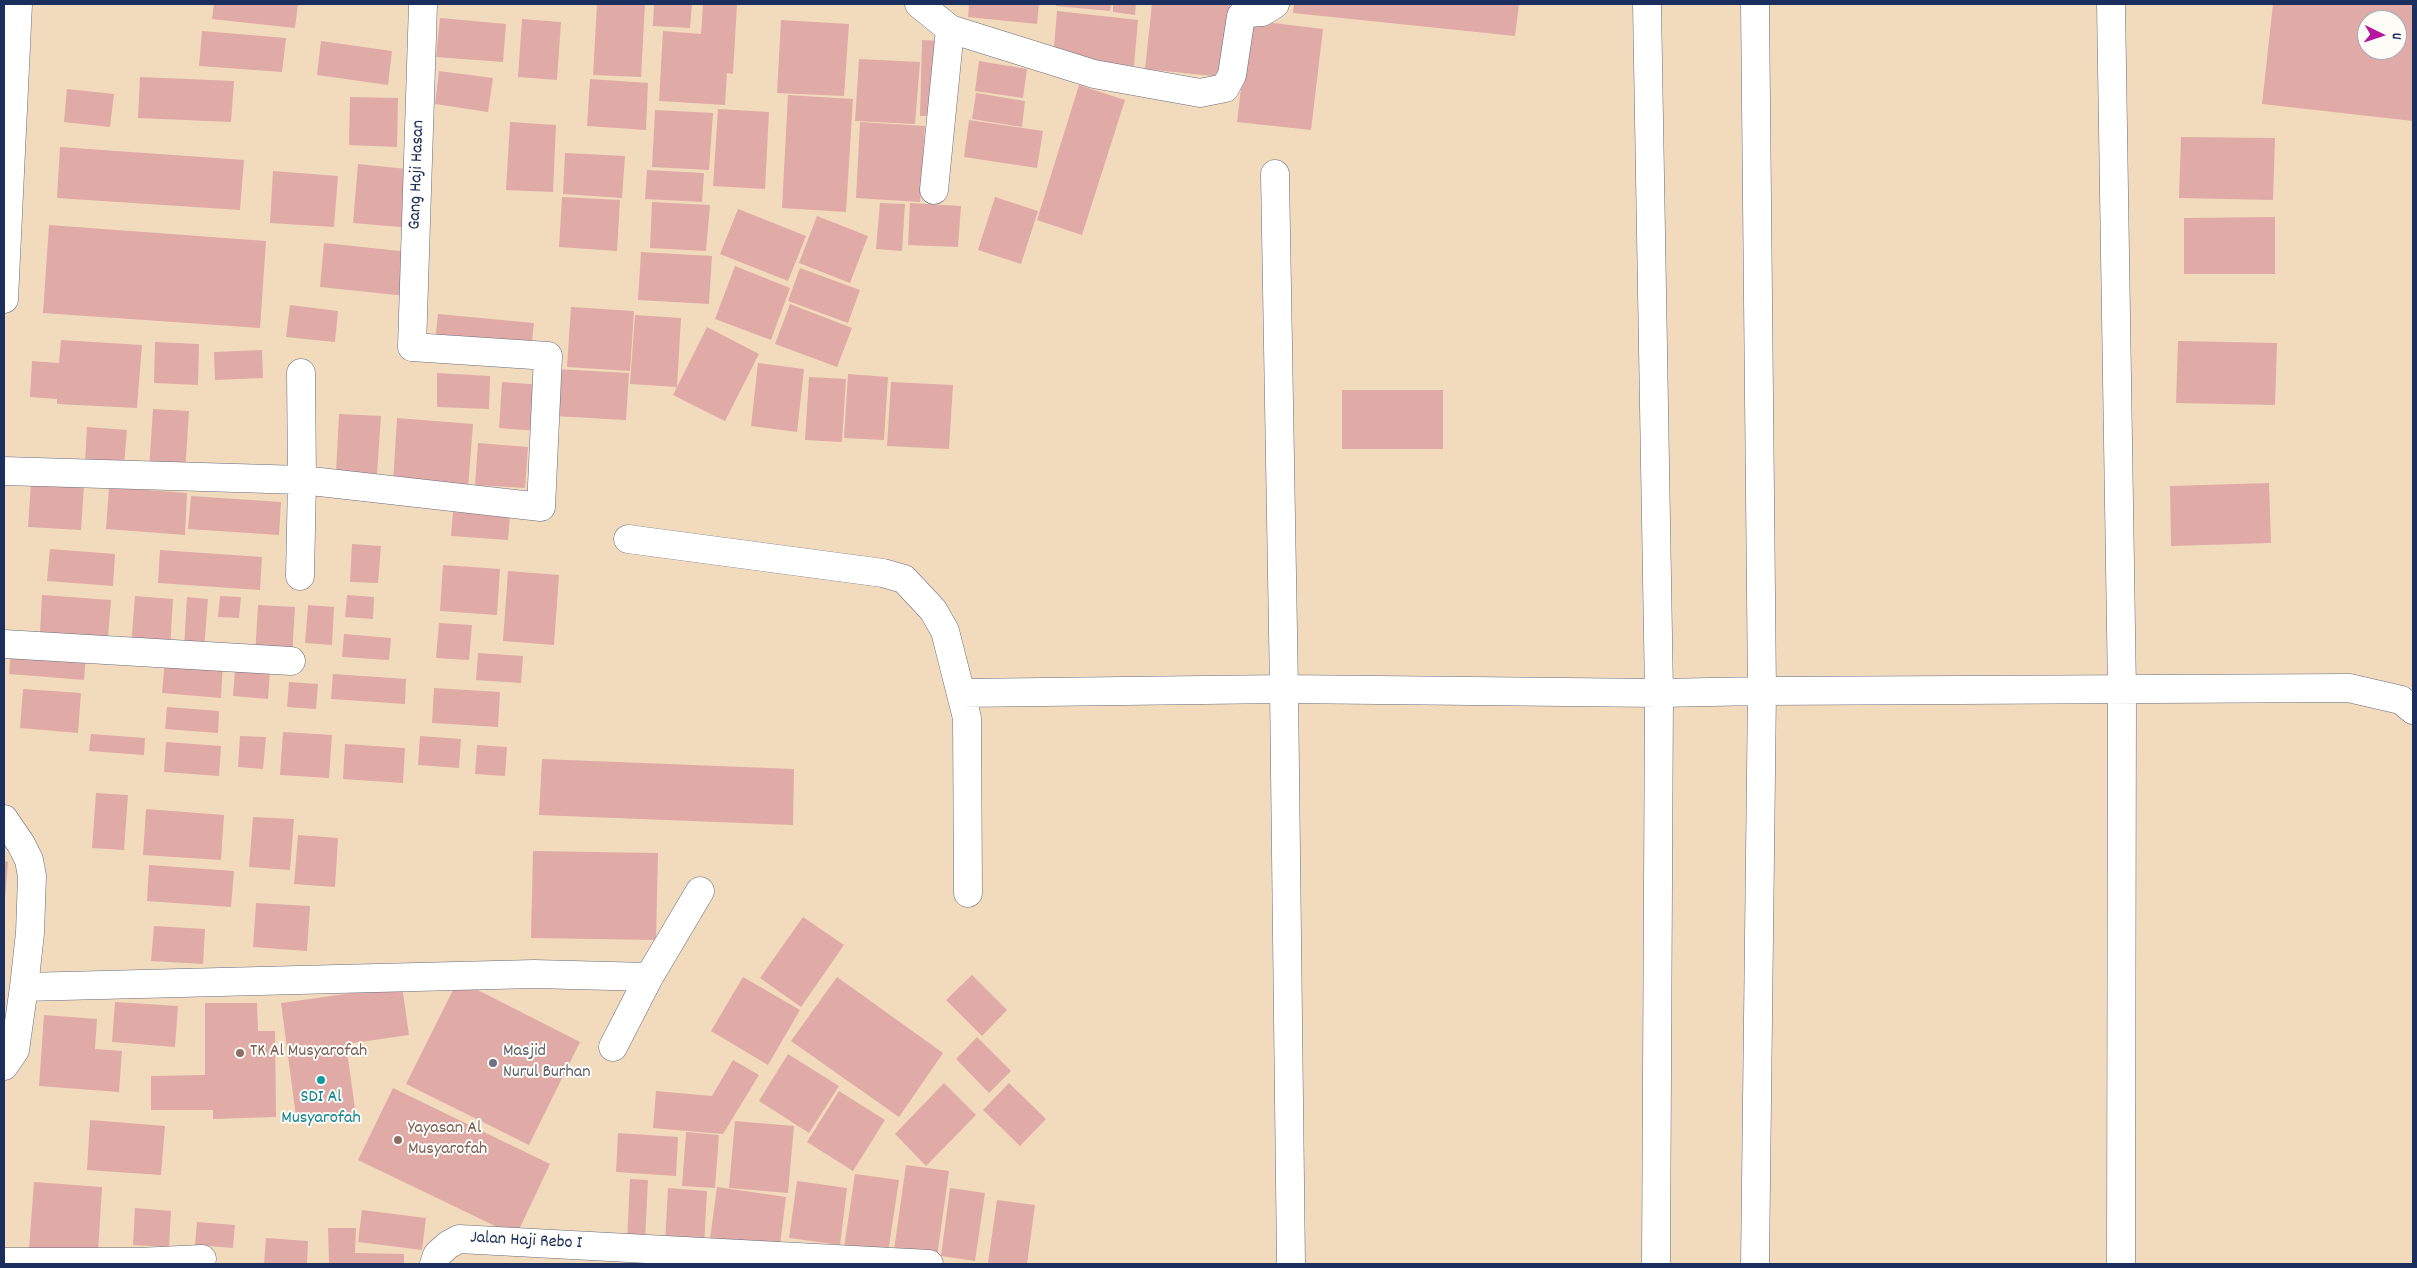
<!DOCTYPE html>
<html>
<head>
<meta charset="utf-8">
<style>
  body { margin:0 }
  #map { position:relative; width:2417px; height:1268px; overflow:hidden; background:#f2dbbc; font-family:Dekko,sans-serif }
  canvas { display:block }
  .frame { position:absolute; inset:0; border:5px solid #1b2f5e; pointer-events:none }
  .north { position:absolute; left:2357px; top:10px; width:50px; height:50px; box-sizing:border-box; background:#fdfcf7; border:1px solid #a3aaba; border-radius:50%; rotate:94deg; font-size:14px; font-weight:700; line-height:20px; text-align:center; color:#1b2f5e }
  .north::after { content:''; display:block; margin:auto; width:18px; height:22px; background:#b5179e; clip-path:polygon(50% 0,100% 100%,50% 72%,0 100%) }
</style>
</head>
<body>
<div id="map">
<canvas width="2417" height="1268"></canvas>
<div class="frame"></div>
<div class="north">U</div>
</div>
<script>
const c = document.querySelector('canvas').getContext('2d');
c.lineJoin = 'round';
function paint(path, color) {
  c.fillStyle = color;
  c.fill(path, 'evenodd');
}
function toPath(rows) {
  const path = new Path2D();
  for (const r of rows) {
    path.moveTo(r[0], r[1]);
    for (let i = 2; i < r.length; i += 2) path.lineTo(r[i], r[i + 1]);
  }
  return path;
}
function stroke(path, color, width, dash) {
  c.strokeStyle = color;
  c.lineWidth = width;
  c.lineCap = dash ? 'butt' : 'round';
  c.setLineDash(dash || []);
  c.stroke(path);
}
function write(font, color, halo, rows, align = 'center') {
  c.font = font + ' Dekko,sans-serif';
  c.lineWidth = 4;
  c.setLineDash([]);
  c.textBaseline = 'middle';
  c.strokeStyle = halo;
  c.fillStyle = color;
  for (const [text, x, y, turn = 0] of rows) {
    c.save();
    c.translate(x, y);
    c.rotate((+turn || 0) * Math.PI / 180);
    c.textAlign = isNaN(turn) ? turn : align;
    if (halo) c.strokeText(text, 0, 0);
    c.fillText(text, 0, 0);
    c.restore();
  }
}
paint(toPath([
  [214,4,298,4,295,28,212,19],
  [597,4,645,4,641,77,593,75],
  [654,4,692,4,690,28,653,26],
  [703,4,737,4,733,74,727,73,725,105,659,101,663,31,701,34],
  [969,4,1039,4,1037,24,968,17],
  [1056,4,1111,4,1110,11,1056,6],
  [1113,4,1136,4,1135,15,1113,12],
  [1152,4,1230,4,1222,77,1145,69],
  [1294,4,1519,4,1515,36,1293,13],
  [2273,4,2413,4,2413,121,2262,104],
  [2367,20,2397,20,2397,50,2367,50],
  [1057,11,1138,20,1134,66,1053,58],
  [440,18,506,24,503,62,436,57],
  [522,19,561,22,557,80,518,77],
  [781,20,849,24,844,96,777,93],
  [1249,20,1323,29,1311,130,1237,122],
  [202,31,286,38,282,72,199,66],
  [922,40,941,41,939,116,920,116],
  [321,41,392,51,388,85,317,75],
  [859,59,920,62,915,124,855,121],
  [979,61,1027,69,1023,98,975,91],
  [439,71,493,78,488,112,435,104],
  [140,77,234,81,231,122,138,118],
  [590,79,648,83,646,130,587,126],
  [1079,85,1125,100,1082,235,1037,220],
  [67,89,114,94,110,127,64,122],
  [976,93,1025,101,1022,127,972,119],
  [788,95,853,99,846,212,782,208],
  [350,97,398,98,397,147,349,145],
  [718,109,769,112,765,189,713,186],
  [655,110,713,113,709,170,652,167],
  [969,120,1043,131,1037,168,964,157],
  [510,122,556,125,553,192,506,190],
  [860,122,925,126,920,202,856,198],
  [2181,137,2275,138,2273,200,2179,198],
  [60,147,244,160,240,210,57,198],
  [565,153,625,156,622,198,563,194],
  [358,164,417,170,412,228,353,223],
  [647,170,704,173,702,202,645,199],
  [273,171,338,176,334,227,270,223],
  [562,197,620,200,617,251,559,247],
  [995,197,1038,211,1021,264,978,250],
  [652,202,710,205,706,251,650,248],
  [880,203,905,204,902,251,876,249],
  [910,203,961,206,958,247,908,245],
  [738,209,806,236,788,281,720,254],
  [817,216,868,236,850,283,799,263],
  [2275,217,2275,274,2184,274,2184,218],
  [49,225,266,241,260,328,43,313],
  [324,243,410,252,406,296,320,287],
  [641,252,712,256,709,304,638,300],
  [735,266,790,288,771,340,715,319],
  [800,268,860,290,848,323,788,301],
  [790,304,852,328,837,367,775,344],
  [290,305,338,311,335,342,286,337],
  [571,307,634,311,630,371,567,367],
  [438,314,534,323,531,350,435,341],
  [635,315,681,318,677,387,630,384],
  [707,327,759,354,725,421,673,395],
  [61,340,142,345,137,408,57,404,57,399,30,397,32,361,59,363],
  [2178,341,2277,343,2275,405,2176,403],
  [155,342,199,344,198,385,154,383],
  [262,350,263,378,215,380,214,352],
  [758,363,804,369,797,432,751,426],
  [555,369,629,373,626,420,553,416],
  [437,373,490,376,489,409,437,407],
  [848,374,888,377,884,440,844,438],
  [809,377,846,379,842,442,805,440],
  [502,382,542,385,538,431,499,428],
  [891,382,953,385,949,449,887,446],
  [1342,390,1443,390,1443,449,1342,449],
  [153,409,189,411,185,474,149,471],
  [339,414,381,416,377,474,336,472],
  [397,418,473,424,468,488,393,483],
  [87,427,127,430,124,466,85,463],
  [478,443,528,447,525,488,475,485],
  [31,483,84,486,81,530,28,527],
  [2269,483,2271,543,2171,546,2170,486],
  [109,487,187,493,185,535,106,529],
  [191,496,281,502,279,535,188,529],
  [453,512,510,516,508,540,451,536],
  [352,544,381,546,378,583,350,582],
  [50,549,115,554,113,586,47,581],
  [160,550,262,557,260,590,158,583],
  [443,565,500,569,497,615,440,611],
  [508,571,559,575,554,645,503,641],
  [42,595,111,600,108,637,40,632],
  [347,595,374,597,373,619,345,617],
  [135,596,173,599,170,650,131,647],
  [220,596,241,597,239,618,218,617],
  [187,597,208,599,204,649,184,647],
  [258,605,295,607,292,658,255,655],
  [308,605,334,607,332,645,305,643],
  [439,623,472,625,469,660,436,658],
  [344,634,391,638,389,660,342,657],
  [11,649,86,654,84,680,9,674],
  [478,653,523,656,521,683,476,680],
  [165,658,223,663,221,698,162,693],
  [235,669,270,671,268,699,233,696],
  [333,674,406,679,405,704,331,699],
  [289,682,318,684,316,709,287,707],
  [434,688,500,692,498,727,432,723],
  [23,689,81,693,78,733,20,728],
  [167,707,219,711,218,733,165,729],
  [283,732,332,735,329,778,280,775],
  [91,734,145,738,144,755,89,751],
  [240,736,266,737,263,769,238,767],
  [420,736,461,739,459,768,418,765],
  [166,742,221,746,219,776,164,772],
  [345,744,405,748,403,783,343,779],
  [477,745,507,747,505,776,475,774],
  [542,759,794,769,793,825,539,815],
  [96,793,128,795,124,850,92,848],
  [146,809,224,815,221,860,143,855],
  [253,817,294,819,290,870,249,867],
  [298,835,338,838,335,887,294,884],
  [533,851,658,853,656,940,531,938],
  [4,861,8,862,5,898,4,898],
  [149,865,234,871,231,907,147,901],
  [256,903,310,906,307,951,253,947],
  [803,917,844,945,801,1007,760,978],
  [154,926,205,929,203,964,151,961],
  [972,975,1007,1010,982,1036,946,1000],
  [743,977,800,1010,768,1065,711,1031],
  [837,977,943,1053,899,1117,791,1041],
  [458,980,580,1042,529,1145,406,1084],
  [402,986,409,1035,346,1044,356,1116,297,1124,281,1003],
  [115,1002,178,1006,175,1047,112,1042],
  [205,1003,257,1003,258,1031,275,1031,276,1117,213,1119,213,1110,151,1110,151,1076,205,1075],
  [44,1015,97,1019,95,1049,122,1051,119,1092,39,1086],
  [977,1037,1011,1071,989,1093,956,1059],
  [788,1054,839,1086,809,1133,759,1101],
  [733,1060,759,1075,723,1134,653,1128,656,1091,712,1096],
  [944,1083,976,1115,926,1166,895,1134],
  [1009,1083,1046,1119,1020,1146,983,1110],
  [393,1088,550,1164,516,1236,358,1160],
  [839,1091,885,1120,853,1171,807,1142],
  [90,1120,165,1126,161,1175,87,1170],
  [735,1121,794,1126,788,1193,729,1188],
  [686,1132,719,1135,715,1188,682,1186],
  [618,1133,678,1137,676,1176,616,1172],
  [906,1165,949,1171,937,1257,894,1250],
  [855,1174,899,1180,888,1253,844,1248],
  [630,1179,648,1180,645,1241,627,1241],
  [797,1181,847,1188,840,1245,789,1238],
  [34,1182,102,1187,98,1253,29,1249],
  [717,1187,786,1197,779,1253,709,1246],
  [668,1188,707,1191,704,1245,665,1243],
  [950,1188,985,1193,975,1261,941,1256],
  [997,1200,1035,1205,1027,1264,988,1263],
  [135,1208,171,1211,169,1247,133,1245],
  [362,1210,426,1218,422,1250,358,1242],
  [197,1222,235,1225,233,1248,195,1245],
  [328,1228,356,1228,355,1253,404,1254,404,1264,329,1264],
  [266,1238,308,1241,307,1264,264,1264]
]), '#e0aba6');
const minor = toPath([
  [919,4,950,29,1094,74,1200,93,1225,88,1232,75,1241,16,1248,13,1262,12,1275,4],
  [1647,4,1659,693,1656,1264],
  [2111,4,2122,690,2121,1264],
  [1275,174,1284,689,1291,1264],
  [934,190,950,29],
  [4,299,18,4],
  [4,471,302,480,541,507,548,356,412,347,423,4],
  [628,539,883,573,904,579,933,610,945,631,967,718,968,893],
  [300,576,302,480,301,373],
  [4,644,291,661],
  [962,693,1284,689,1659,693,1762,691,2349,688,2401,700,2413,710],
  [4,819,21,844,29,860,32,876,30,933,24,987,15,1050,4,1066],
  [24,987,534,974,649,977],
  [613,1047,649,977,700,891],
  [4,1262,138,1262,202,1259],
  [434,1264,437,1255,448,1245,459,1239,929,1264],
  [1755,1264,1762,691,1755,4]
]);
stroke(minor, '#666b7f', 29);
stroke(minor, '#fff', 28);
for (const [x, y, r, color] of [
  [240,1053,5,"#8d6e63"],
  [493,1063,5,"#6b7280"],
  [321,1080,5,"#0f9aa8"],
  [398,1140,5,"#8d6e63"]
]) {
  const dot = new Path2D();
  dot.arc(x, y, r, 0, 2 * Math.PI);
  c.fillStyle = color;
  c.fill(dot);
  stroke(dot, '#fdfcf7', 2);
}
write('18px', '#1b2f5e', '#fdfcf7', [
  ["Gang Haji Hasan",418,175,-88],
  ["Jalan Haji Rebo I",526,1242,3]
]);
write('18px', '#785e54', '#fdfcf7', [
  ["TK Al Musyarofah",250,1053],
  ["Yayasan Al",408,1130],
  ["Musyarofah",408,1151]
], 'left');
write('18px', '#5b616d', '#fdfcf7', [
  ["Masjid",503,1053],
  ["Nurul Burhan",503,1074]
], 'left');
write('18px', '#0d838f', '#fdfcf7', [
  ["SDI Al",321,1099],
  ["Musyarofah",321,1120]
]);
</script>
</body>
</html>
